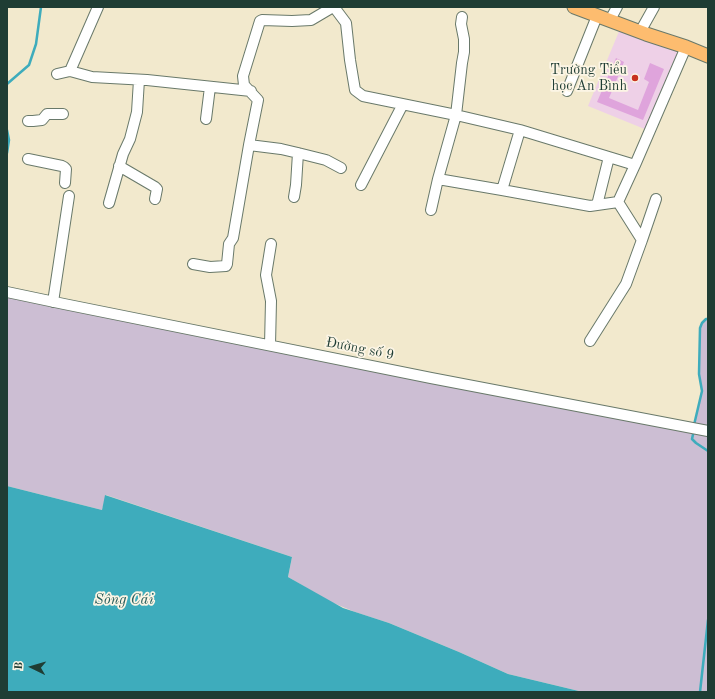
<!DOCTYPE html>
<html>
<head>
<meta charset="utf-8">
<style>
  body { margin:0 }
  #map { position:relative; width:715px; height:699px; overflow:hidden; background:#f2e9cd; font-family:"Old Standard TT",serif }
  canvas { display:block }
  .frame { position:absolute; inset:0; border:8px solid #1f3d34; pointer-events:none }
  .north { position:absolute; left:12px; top:647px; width:40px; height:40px; -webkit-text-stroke:3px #fcf5e5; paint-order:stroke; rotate:275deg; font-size:11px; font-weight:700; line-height:16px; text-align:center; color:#1f3d34 }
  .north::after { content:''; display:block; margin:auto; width:14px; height:18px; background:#1f3d34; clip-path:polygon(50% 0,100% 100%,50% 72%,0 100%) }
</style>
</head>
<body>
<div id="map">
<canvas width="715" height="699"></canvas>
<div class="frame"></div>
<div class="north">B</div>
</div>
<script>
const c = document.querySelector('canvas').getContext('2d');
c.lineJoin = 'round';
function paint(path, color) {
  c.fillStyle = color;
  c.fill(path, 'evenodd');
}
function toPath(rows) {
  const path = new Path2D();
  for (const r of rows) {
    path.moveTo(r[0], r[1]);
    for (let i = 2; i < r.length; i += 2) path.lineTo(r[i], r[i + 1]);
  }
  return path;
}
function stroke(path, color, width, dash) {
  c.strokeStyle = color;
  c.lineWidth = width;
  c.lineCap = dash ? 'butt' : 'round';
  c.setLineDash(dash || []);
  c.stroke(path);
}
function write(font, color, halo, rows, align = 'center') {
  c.font = font + ' "Old Standard TT",serif';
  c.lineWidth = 3.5;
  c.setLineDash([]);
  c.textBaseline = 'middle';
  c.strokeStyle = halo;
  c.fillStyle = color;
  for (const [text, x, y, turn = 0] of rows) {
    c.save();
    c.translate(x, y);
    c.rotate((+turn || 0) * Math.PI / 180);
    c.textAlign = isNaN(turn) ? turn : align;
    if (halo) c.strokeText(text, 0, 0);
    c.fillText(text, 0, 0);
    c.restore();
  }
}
paint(toPath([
  [620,29,681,50,647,130,588,106]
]), '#eed0e7');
paint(toPath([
  [7,295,694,430,696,416,702,391,699,374,700,328,702,323,706,319,708,319,708,692,583,692,508,674,459,652,389,623,355,612,331,602,288,577,292,557,106,495,102,510,7,486]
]), '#ccbed3');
paint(toPath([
  [7,486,102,510,105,495,292,557,288,577,343,608,389,623,459,652,508,674,583,692,7,692]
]), '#3eacbc');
stroke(toPath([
  [7,84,29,65,36,44,41,7],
  [7,130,9,140,7,153],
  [694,425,702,391,699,374,700,328,702,323,706,319,708,319],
  [694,430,692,439,696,443,708,451],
  [700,692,708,620]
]), '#3eacbc', 2.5);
paint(toPath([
  [616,58,624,62,609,98,638,110,649,82,644,79,650,63,664,69,643,120,597,102]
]), '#dfa4dc');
const minor = toPath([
  [334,7,346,23,350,60,355,90,363,96,456,115,520,130,635,165],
  [610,20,617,7],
  [640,32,654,7],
  [70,71,92,77,147,80,251,91],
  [57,74,70,71,98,7],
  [567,91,597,16],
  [206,119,210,87],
  [28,121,33,121,42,120,47,114,63,114],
  [249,145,281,149,298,153,326,160,341,168],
  [28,159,62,166,64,167,66,169,65,183],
  [119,166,155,187,157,189,155,199],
  [438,179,502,190,590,206,618,202,635,165,686,47],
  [361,185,403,104],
  [502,190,520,130],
  [294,197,296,185,298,153],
  [109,203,123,154,130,139,137,112,139,80],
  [597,205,609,157],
  [431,210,438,179,456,115,462,63,464,52,464,39,461,24,462,17],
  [642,240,656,199],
  [193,264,210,267,226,266,227,264,229,244,233,238,249,145,258,100,244,85,243,76,260,21,262,20,292,21,311,20,333,7],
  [7,292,64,304,431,378,708,431],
  [53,302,69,196],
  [590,341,626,284,642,240,618,202],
  [270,345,271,301,266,275,271,244]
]);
const major = toPath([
  [574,7,646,34,686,47,708,56]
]);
stroke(minor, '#69796a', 12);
stroke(major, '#69796a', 15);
stroke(minor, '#fff', 10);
stroke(major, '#fdbc6f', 13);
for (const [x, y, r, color] of [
  [635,78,4,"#c8321e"]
]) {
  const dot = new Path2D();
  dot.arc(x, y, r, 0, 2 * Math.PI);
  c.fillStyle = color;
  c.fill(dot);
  stroke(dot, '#fcf5e5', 1.5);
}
write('14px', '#1f3d34', '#fcf5e5', [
  ["Trường Tiểu",627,70],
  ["học An Bình",627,86]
], 'right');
write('14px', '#1f3d34', '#fcf5e5', [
  ["Đường số 9",360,349,11]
]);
write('italic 15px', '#285e5d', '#fcf5e5', [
  ["Sông Cái",124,600]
]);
</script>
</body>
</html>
